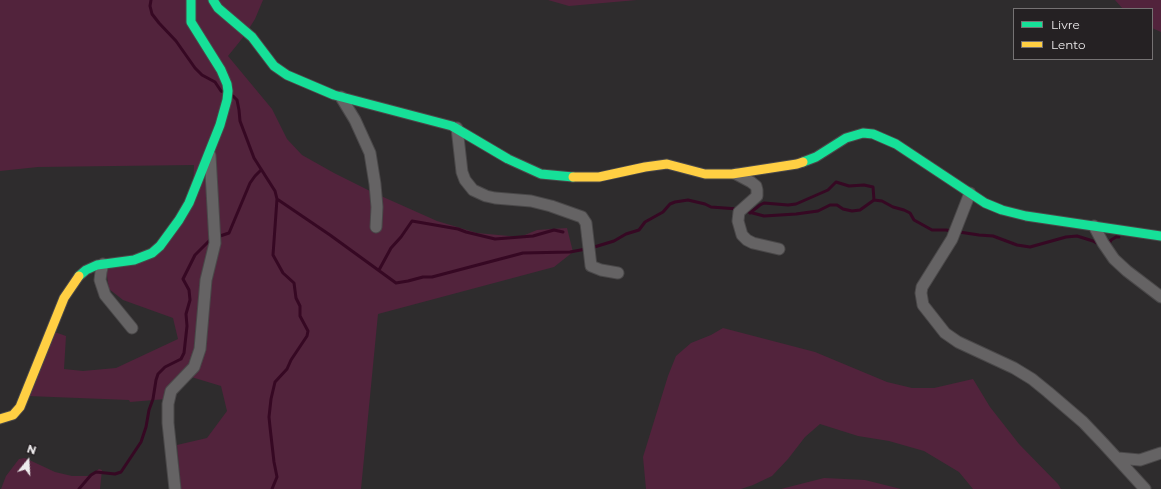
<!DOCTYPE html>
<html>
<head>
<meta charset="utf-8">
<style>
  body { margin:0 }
  #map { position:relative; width:1161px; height:489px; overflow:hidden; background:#2e2c2d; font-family:Montserrat,sans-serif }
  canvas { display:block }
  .legend { position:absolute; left:1013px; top:8px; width:140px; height:52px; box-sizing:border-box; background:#252123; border:1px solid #757273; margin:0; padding:5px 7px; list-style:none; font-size:12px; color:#edebec }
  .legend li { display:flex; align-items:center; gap:8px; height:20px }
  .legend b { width:20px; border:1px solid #757273 }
  .north { position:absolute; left:8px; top:441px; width:40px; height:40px; -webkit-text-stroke:3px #252123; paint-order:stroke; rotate:18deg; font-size:11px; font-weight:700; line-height:16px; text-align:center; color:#edebec }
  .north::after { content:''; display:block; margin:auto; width:14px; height:18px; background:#edebec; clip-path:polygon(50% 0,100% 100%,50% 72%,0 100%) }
</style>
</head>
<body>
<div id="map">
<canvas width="1161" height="489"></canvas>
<ul class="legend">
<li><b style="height:5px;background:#16e098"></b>Livre</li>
<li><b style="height:5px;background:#ffcf43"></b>Lento</li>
</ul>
<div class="north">N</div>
</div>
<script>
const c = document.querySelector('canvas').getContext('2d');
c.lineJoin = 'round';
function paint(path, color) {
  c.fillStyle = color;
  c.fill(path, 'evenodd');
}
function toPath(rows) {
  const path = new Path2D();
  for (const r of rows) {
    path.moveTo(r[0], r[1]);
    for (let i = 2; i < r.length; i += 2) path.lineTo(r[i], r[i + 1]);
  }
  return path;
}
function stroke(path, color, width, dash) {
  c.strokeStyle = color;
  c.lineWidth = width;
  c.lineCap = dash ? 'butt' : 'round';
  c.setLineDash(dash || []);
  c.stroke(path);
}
paint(toPath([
  [0,0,263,0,255,19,245,35,228,56,272,109,287,139,302,155,334,173,372,192,437,221,477,233,520,237,537,230,567,228,573,252,554,267,378,314,361,489,181,489,177,445,207,438,227,411,221,386,188,376,166,399,130,402,129,400,28,396,49,330,66,336,64,369,83,371,116,368,178,339,173,318,123,300,109,289,106,270,153,252,193,189,194,165,38,167,0,171],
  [548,0,637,0,569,6],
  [1115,0,1161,0,1161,32,1152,28,1152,9,1123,9],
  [723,328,815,352,887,382,912,388,934,388,973,379,990,407,1019,444,1058,484,1061,489,973,489,959,472,924,451,889,441,858,436,820,424,805,437,788,459,772,476,753,485,741,489,646,489,643,457,668,376,676,356,691,343,711,335],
  [25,458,55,472,72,476,89,476,99,469,102,470,100,489,1,489,6,476,19,459],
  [824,478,865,480,901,489,781,489]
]), '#52233c');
stroke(toPath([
  [151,0,150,6,152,14,159,23,176,41,195,68,202,75,215,82,221,91,224,92],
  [233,96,237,100,239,110,240,121,254,158,275,191,277,199,273,255,283,273,294,283,296,298,300,306,300,316,308,331,307,336,291,360,287,369,275,382,271,399,269,417,270,427,274,462,277,477,272,489],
  [277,199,330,235,396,283,408,281,423,277,432,277,523,253,570,252,586,249],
  [745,211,764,216,796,214,818,211,830,205,837,205,843,209,852,211,860,210,874,200,882,201,893,207,904,210,910,213,914,220,932,230,946,230,979,235,993,236,1017,245,1030,247,1066,237,1077,236,1093,241,1100,245],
  [750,213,760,205,764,203,788,205,796,204,828,190,836,182,849,186,864,185,873,187,874,200],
  [217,237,229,233,250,183,255,176,261,170],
  [1108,246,1111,240,1116,237,1119,237],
  [591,248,614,241,626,234,639,230,645,222,663,212,670,204,675,202,688,200,705,204,711,207,738,209],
  [379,270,391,248,401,237,412,221,458,229,466,232,495,239,533,236,554,230,563,232],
  [79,489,91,475,96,472,115,474,121,472,141,442,146,427,149,410,153,399,156,380,158,374,165,367,181,359,184,353,187,326,186,314,190,300,189,290,183,279,195,255,212,238]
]), '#360823', 3);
const street = toPath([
  [341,97,355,120,370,153,375,184,377,207,376,227],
  [457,128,462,172,465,180,473,190,486,196,495,198,531,201,551,206,582,217,586,223,591,266,601,270,618,273],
  [736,174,751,182,756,186,757,190,757,196,739,212,738,221,742,235,747,240,753,243,779,249],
  [970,193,952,239,922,287,921,293,923,305,945,333,958,342,1014,368,1032,379,1048,392,1083,422,1103,443,1145,489],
  [1094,226,1103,243,1114,259,1127,271,1161,297],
  [103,264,101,272,100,280,105,295,132,328],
  [1118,458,1140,460,1161,453],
  [175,489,168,423,168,404,171,391,194,367,200,349,206,280,215,243,210,155]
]);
const fast = toPath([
  [213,0,218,8,252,37,274,66,287,75,334,95,452,126,508,159,541,174,573,177],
  [803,162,816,157,846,138,863,133,873,134,896,144,985,203,1002,210,1026,216,1161,236],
  [79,276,86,270,97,265,134,260,152,253,160,246,179,220,189,203,220,125,227,100,228,91,227,84,221,70,191,22,191,0]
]);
const slow = toPath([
  [573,177,599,177,645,167,667,164,705,174,732,174,797,164,803,162],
  [0,419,13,415,20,407,64,298,79,276]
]);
stroke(street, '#4a4849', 13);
stroke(fast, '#4a4849', 11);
stroke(slow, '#4a4849', 11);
stroke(street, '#656364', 11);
stroke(fast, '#16e098', 9);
stroke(slow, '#ffcf43', 9);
</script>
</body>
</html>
